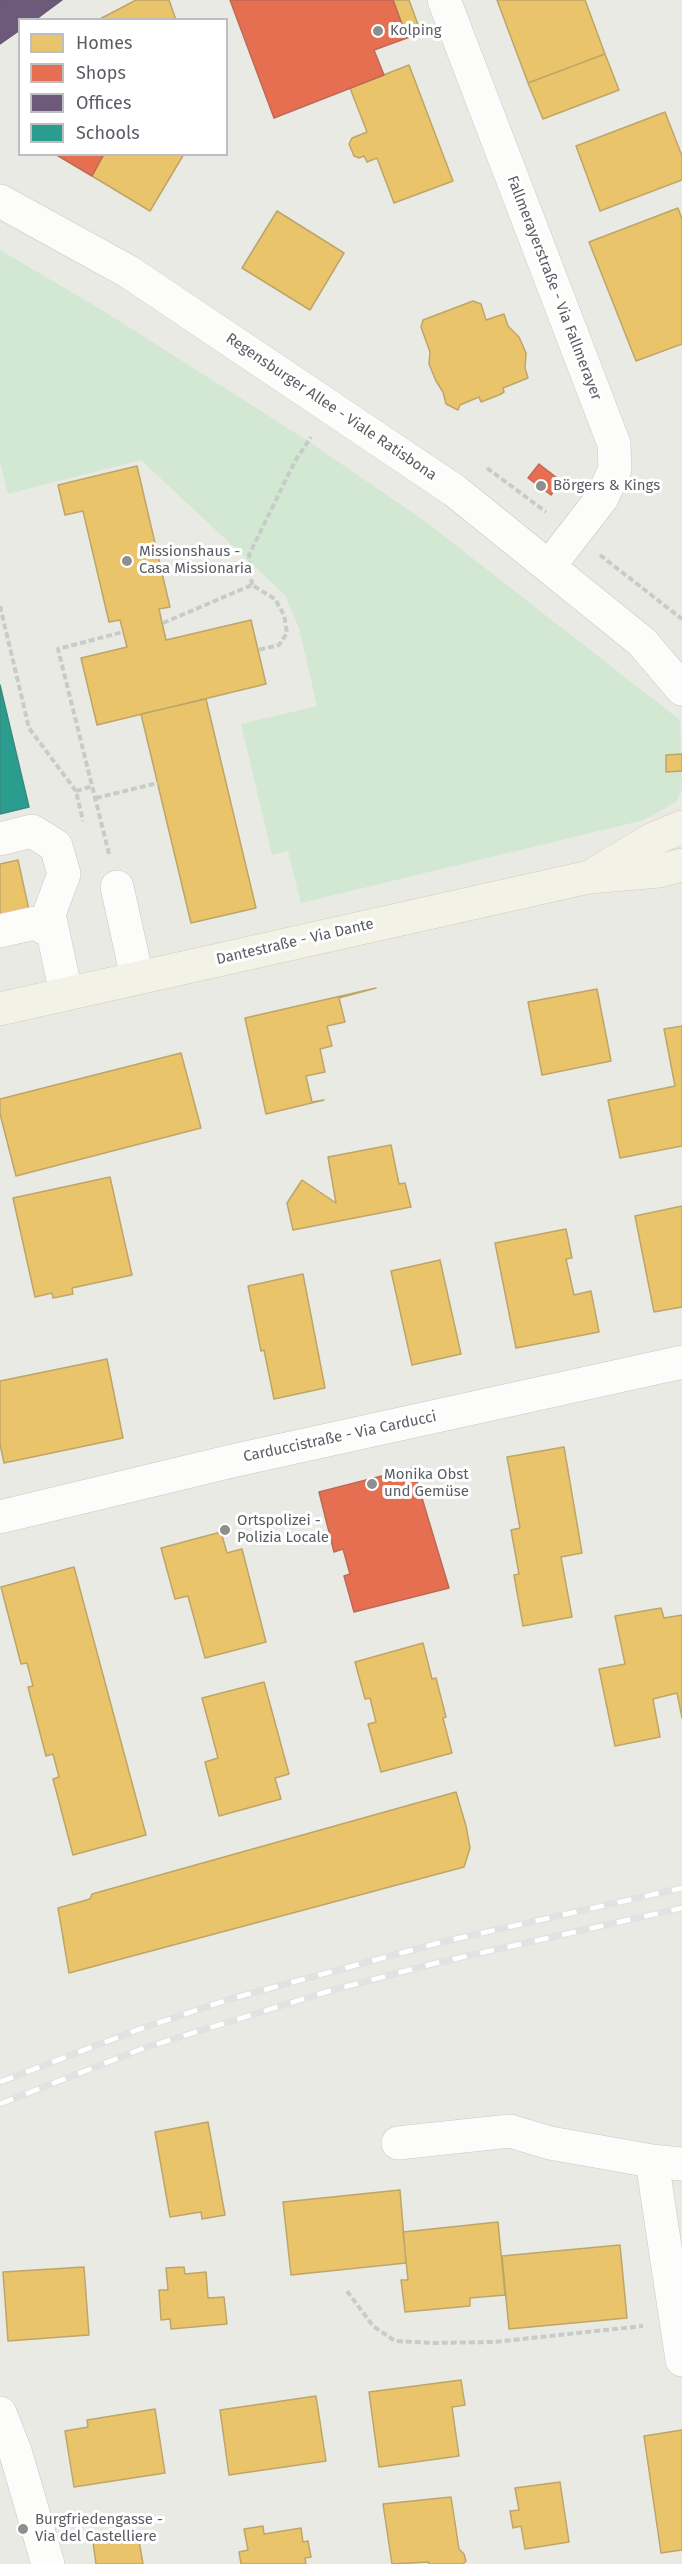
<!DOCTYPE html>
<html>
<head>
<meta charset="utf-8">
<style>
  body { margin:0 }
  #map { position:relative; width:682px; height:2564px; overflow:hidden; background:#eaeae5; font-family:"Fira Sans",sans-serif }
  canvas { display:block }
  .legend { position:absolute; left:18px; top:18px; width:210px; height:138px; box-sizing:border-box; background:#fff; border:2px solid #bdbec1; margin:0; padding:8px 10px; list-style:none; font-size:18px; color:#5a5d63 }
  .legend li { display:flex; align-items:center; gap:12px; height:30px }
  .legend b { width:30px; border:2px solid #bdbec1 }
</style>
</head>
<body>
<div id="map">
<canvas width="682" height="2564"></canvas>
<ul class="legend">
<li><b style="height:16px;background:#e9c46a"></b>Homes</li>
<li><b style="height:16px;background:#e76f51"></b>Shops</li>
<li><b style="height:16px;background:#6d597a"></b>Offices</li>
<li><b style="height:16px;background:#2a9d8f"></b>Schools</li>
</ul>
</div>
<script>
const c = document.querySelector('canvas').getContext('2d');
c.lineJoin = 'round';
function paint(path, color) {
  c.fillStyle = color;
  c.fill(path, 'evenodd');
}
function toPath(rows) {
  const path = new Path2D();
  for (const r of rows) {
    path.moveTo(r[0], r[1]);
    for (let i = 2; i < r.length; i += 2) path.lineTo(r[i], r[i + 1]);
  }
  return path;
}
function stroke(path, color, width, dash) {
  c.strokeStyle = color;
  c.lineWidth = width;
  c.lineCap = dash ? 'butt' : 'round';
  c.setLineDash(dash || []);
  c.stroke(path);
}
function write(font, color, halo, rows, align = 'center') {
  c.font = font + ' "Fira Sans",sans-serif';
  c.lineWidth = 6;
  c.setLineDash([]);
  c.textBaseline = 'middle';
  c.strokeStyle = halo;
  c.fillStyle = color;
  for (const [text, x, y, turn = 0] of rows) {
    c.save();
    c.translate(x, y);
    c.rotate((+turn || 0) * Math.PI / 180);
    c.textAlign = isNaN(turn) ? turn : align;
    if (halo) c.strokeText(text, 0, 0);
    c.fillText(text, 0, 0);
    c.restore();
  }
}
paint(toPath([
  [0,250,102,310,308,441,426,522,680,720,682,789,676,802,644,820,301,903,288,851,272,855,241,724,317,706,299,628,285,595,141,460,8,494,0,462]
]), '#d2e8d2');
const homes = toPath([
  [169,0,176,20,98,20,136,0,169,0],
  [393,0,409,0,421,33,407,38,393,0],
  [497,0,585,0,605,54,528,83,497,0],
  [605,54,619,90,543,119,528,83,605,54],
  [409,65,453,181,394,203,377,158,367,162,364,156,359,158,354,156,349,144,352,138,367,132,350,88,409,65],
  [665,112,682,156,682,180,600,211,576,146,665,112],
  [104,154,184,154,150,211,92,176,104,154],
  [678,208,682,219,682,344,636,361,589,242,678,208],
  [277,211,344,253,310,310,242,268,277,211],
  [473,301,481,304,486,320,504,314,508,326,519,337,526,353,525,368,528,378,503,388,504,392,499,395,481,402,479,397,460,405,458,410,446,404,443,392,436,381,429,364,430,352,421,327,423,320,473,301],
  [137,466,170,607,159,609,166,640,251,620,266,684,97,725,81,658,127,647,120,620,109,622,83,511,65,515,58,485,137,466],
  [206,699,256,908,191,923,141,714,206,699],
  [682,754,682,771,666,772,666,755,682,754],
  [18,860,29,910,0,917,0,864,18,860],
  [376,988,339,998,345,1022,327,1026,332,1046,320,1049,325,1072,306,1076,312,1102,324,1100,266,1114,245,1018,376,988],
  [597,989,611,1061,542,1075,528,1002,597,989],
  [682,1026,682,1146,620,1158,608,1100,675,1086,664,1029,682,1026],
  [181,1053,201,1128,16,1176,0,1114,0,1099,181,1053],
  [391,1145,399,1184,405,1183,411,1207,293,1230,287,1203,302,1180,336,1203,328,1157,391,1145],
  [110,1177,132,1275,72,1288,73,1294,53,1298,52,1293,35,1297,13,1198,110,1177],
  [682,1206,682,1307,654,1312,635,1216,682,1206],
  [566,1229,572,1258,566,1259,574,1295,591,1291,599,1332,516,1348,495,1243,566,1229],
  [440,1260,461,1354,412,1365,391,1271,440,1260],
  [303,1274,325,1388,274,1399,264,1350,261,1351,248,1286,303,1274],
  [107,1359,123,1438,4,1463,0,1444,0,1381,107,1359],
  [564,1447,582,1553,561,1557,572,1617,523,1626,514,1575,519,1574,511,1530,520,1528,507,1457,564,1447],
  [221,1532,227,1553,242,1549,266,1642,205,1658,188,1596,175,1599,161,1548,221,1532],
  [74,1567,146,1835,73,1855,53,1779,59,1777,53,1754,46,1756,28,1687,33,1686,27,1663,21,1664,1,1587,74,1567],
  [661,1608,664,1618,682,1615,682,1718,677,1693,653,1699,660,1737,615,1746,599,1669,625,1664,615,1616,661,1608],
  [423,1643,432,1679,436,1678,446,1717,443,1718,452,1753,381,1772,368,1724,376,1722,370,1698,365,1699,355,1662,423,1643],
  [264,1682,289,1774,275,1778,281,1799,219,1816,205,1762,218,1758,202,1698,264,1682],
  [456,1792,466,1826,470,1848,464,1867,69,1973,58,1908,90,1899,92,1894,456,1792],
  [208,2122,225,2215,202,2219,201,2212,170,2217,155,2132,208,2122],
  [400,2190,406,2263,291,2275,283,2202,400,2190],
  [498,2222,505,2295,470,2298,470,2306,405,2312,401,2280,408,2280,403,2232,498,2222],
  [620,2245,627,2318,509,2329,502,2256,620,2245],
  [84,2267,89,2335,8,2341,3,2272,84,2267],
  [184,2267,185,2274,206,2272,208,2298,224,2297,227,2324,171,2329,170,2319,161,2320,159,2290,168,2290,166,2268,184,2267],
  [461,2380,465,2405,452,2407,459,2456,379,2467,369,2392,461,2380],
  [316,2396,326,2461,229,2475,220,2410,316,2396],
  [155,2409,165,2473,74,2487,65,2431,88,2427,87,2420,155,2409],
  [682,2430,682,2550,661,2553,644,2436,682,2430],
  [560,2482,569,2542,525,2549,521,2526,513,2528,510,2511,519,2510,515,2488,560,2482],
  [451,2497,459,2549,464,2554,466,2561,463,2564,429,2564,429,2562,392,2564,383,2504,451,2497],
  [263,2526,264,2534,301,2528,303,2542,308,2541,311,2557,305,2558,306,2564,241,2564,239,2552,248,2550,244,2529,263,2526],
  [138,2535,143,2564,96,2564,93,2542,138,2535]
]);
paint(homes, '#e9c46a');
stroke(homes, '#bea568', 1.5);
const shops = toPath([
  [230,0,393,0,407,38,374,50,384,75,274,118,230,0],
  [55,154,104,154,92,176,55,154],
  [539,464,561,481,551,495,528,478,539,464],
  [413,1468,449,1588,354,1612,344,1576,350,1574,343,1549,334,1552,319,1492,413,1468]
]);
paint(shops, '#e76f51');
stroke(shops, '#bd6a56', 1.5);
const offices = toPath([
  [0,0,62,0,35,20,20,20,20,30,0,44,0,0]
]);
paint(offices, '#6d597a');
stroke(offices, '#675a73', 1.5);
const schools = toPath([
  [0,685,29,807,0,814,0,685]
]);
paint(schools, '#2a9d8f');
stroke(schools, '#388a82', 1.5);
const minor = toPath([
  [444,0,614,444,615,469,602,498,550,565],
  [0,201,129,272,455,491,642,642,682,689],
  [0,839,32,831,56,846,64,874,49,914,66,993],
  [117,887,137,977],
  [0,931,35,923,52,932],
  [0,1517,232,1461,682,1362],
  [398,2143,510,2131,550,2143,652,2161],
  [682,2164,652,2161,682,2360],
  [0,2413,16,2454,48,2564]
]);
const major = toPath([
  [596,873,651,840,682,827],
  [0,1009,589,877,659,871,682,865]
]);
stroke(minor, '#c7c7c5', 34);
stroke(major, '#d3cdb2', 34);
stroke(toPath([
  [487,468,546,512],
  [600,555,682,619],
  [252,585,249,555,295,461,311,437],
  [0,606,29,728,76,791,83,821],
  [163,623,252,585,275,599,284,615,287,633,279,645,258,650],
  [76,791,93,786],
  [96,798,158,783],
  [109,854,58,649,123,632],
  [347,2291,373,2326,395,2341,433,2343,494,2342,643,2326]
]), '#c7ccca', 4, [6, 3]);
stroke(minor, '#fcfcfb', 33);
stroke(major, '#f2f2e7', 33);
const rail = toPath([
  [0,2082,137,2030,230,1999,442,1942,682,1888],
  [0,2104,144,2048,329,1991,436,1963,682,1908]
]);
stroke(rail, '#e2e2e2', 7);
stroke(rail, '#fff', 4.5, [14]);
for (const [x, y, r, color] of [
  [378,31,6,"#8c8e90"],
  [541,486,6,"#8c8e90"],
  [127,561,6,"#8c8e90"],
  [372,1484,6,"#8c8e90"],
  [225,1530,6,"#8c8e90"],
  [23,2529,6,"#8c8e90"]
]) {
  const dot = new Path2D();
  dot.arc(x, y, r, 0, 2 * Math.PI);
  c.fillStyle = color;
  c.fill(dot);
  stroke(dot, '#fff', 2);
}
write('15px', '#5a5d63', '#fff', [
  ["Kolping",390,31],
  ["Börgers & Kings",553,486],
  ["Missionshaus -",139,552],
  ["Casa Missionaria",139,569],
  ["Monika Obst",384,1475],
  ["und Gemüse",384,1492],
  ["Ortspolizei -",237,1521],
  ["Polizia Locale",237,1538],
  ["Burgfriedengasse -",35,2520],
  ["Via del Castelliere",35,2537]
], 'left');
write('15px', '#5a5d63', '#fff', [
  ["Fallmerayerstraße - Via Fallmerayer",554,288,69],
  ["Regensburger Allee - Viale Ratisbona",331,407,34],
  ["Dantestraße - Via Dante",295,942,-13],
  ["Carduccistraße - Via Carducci",340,1437,-12]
]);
</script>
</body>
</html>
